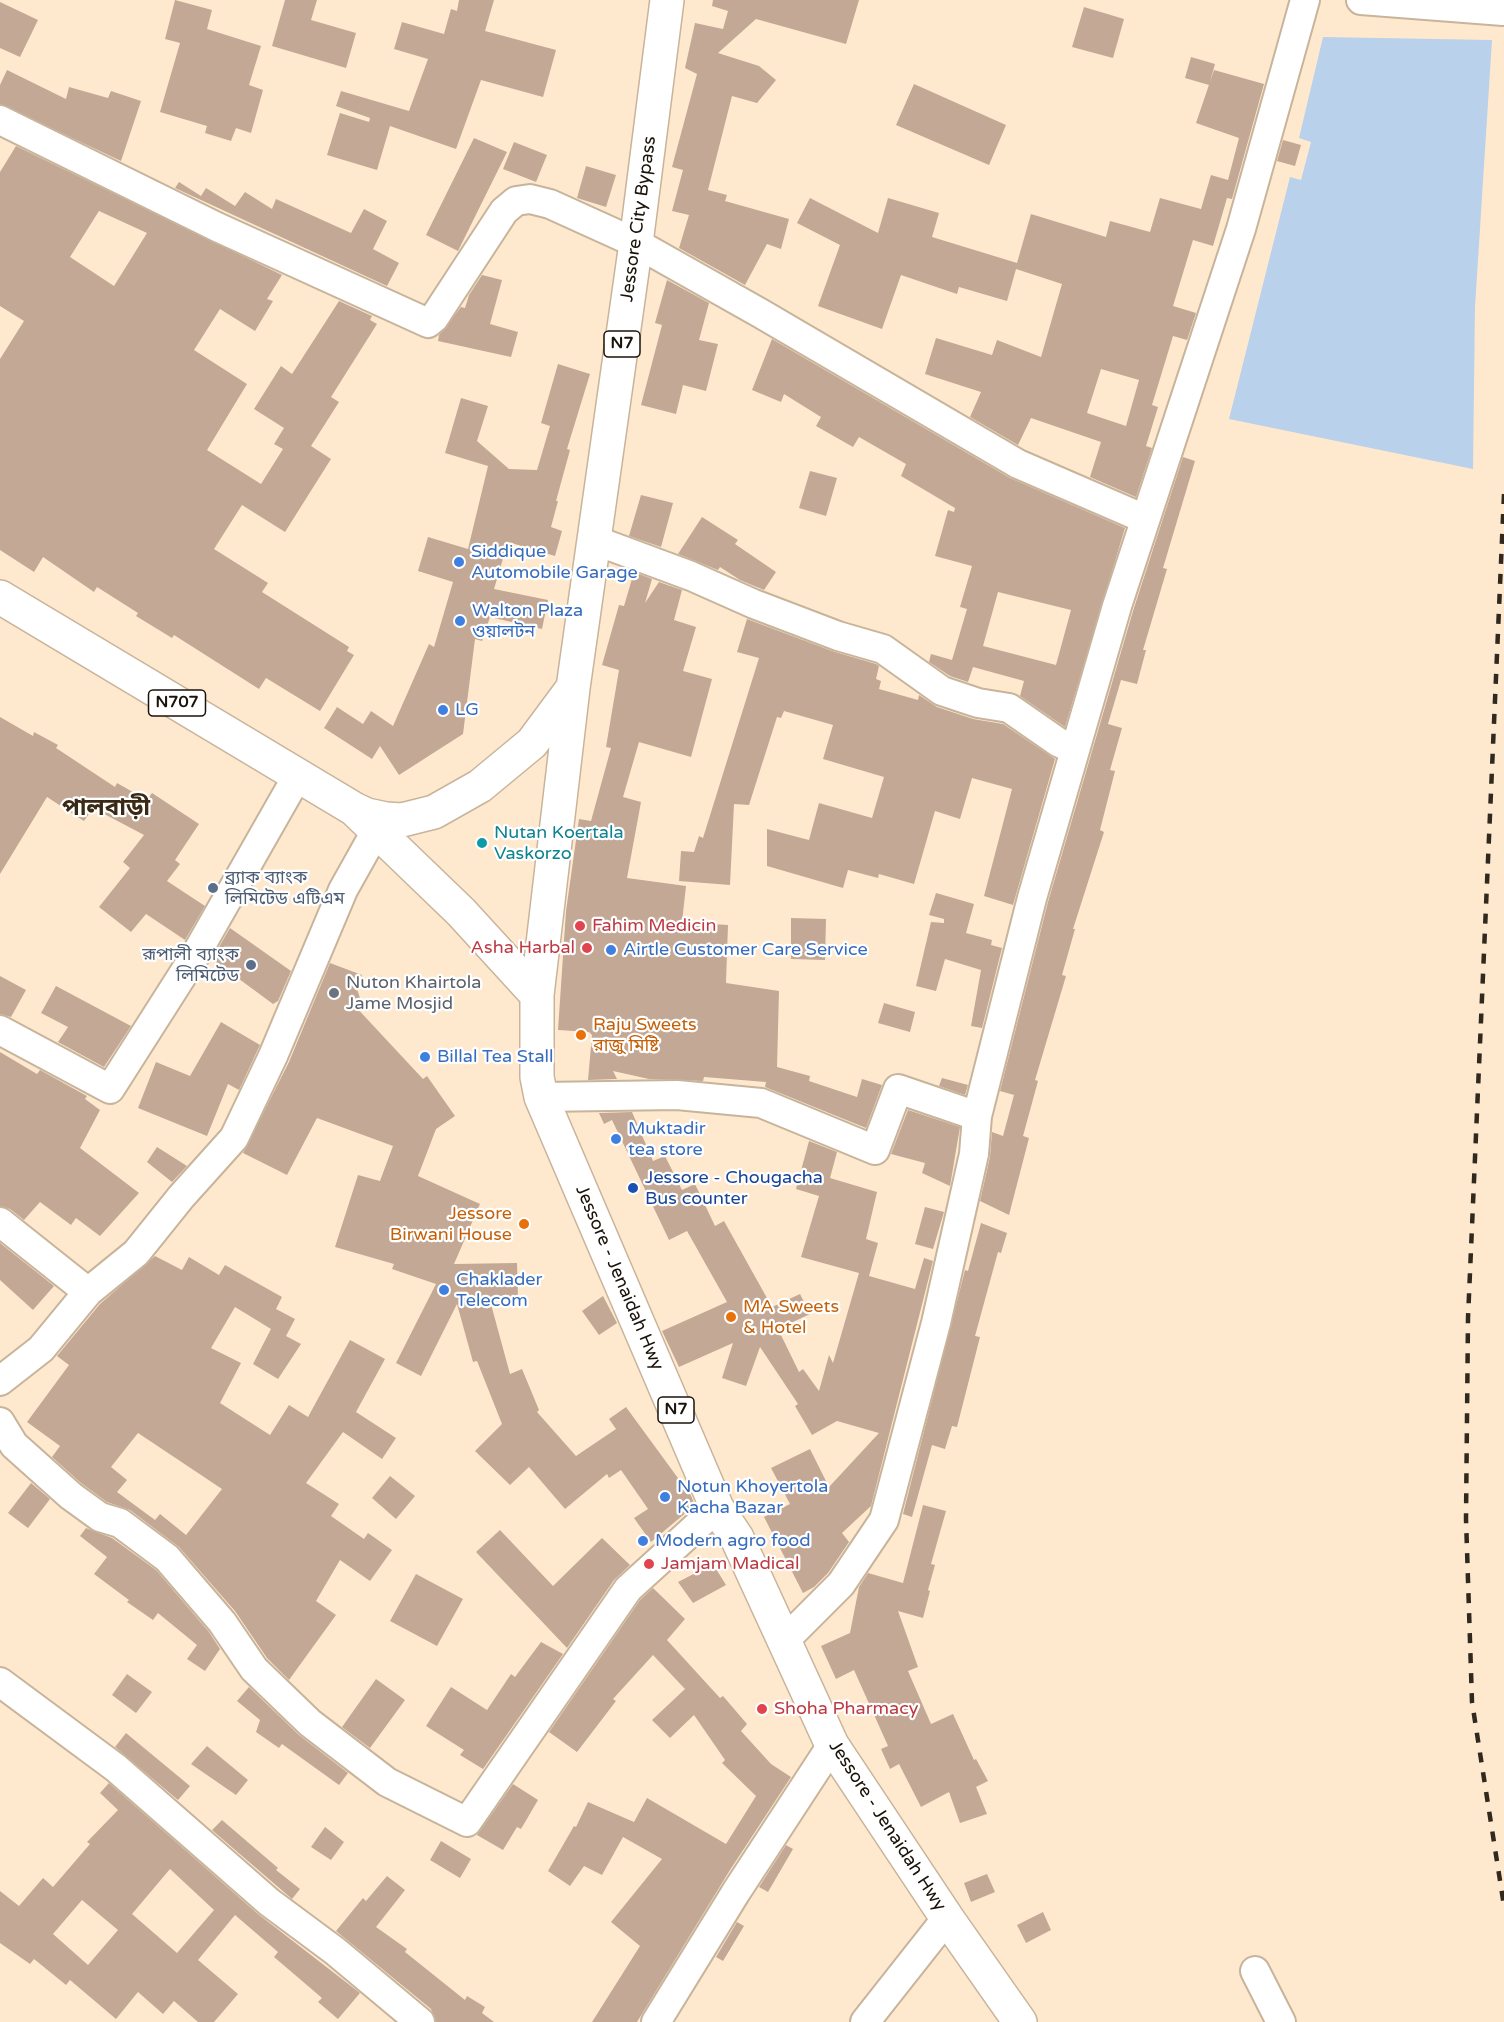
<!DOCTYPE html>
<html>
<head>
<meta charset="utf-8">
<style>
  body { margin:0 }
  canvas { display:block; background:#fee9ce }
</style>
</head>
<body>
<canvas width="1504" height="2022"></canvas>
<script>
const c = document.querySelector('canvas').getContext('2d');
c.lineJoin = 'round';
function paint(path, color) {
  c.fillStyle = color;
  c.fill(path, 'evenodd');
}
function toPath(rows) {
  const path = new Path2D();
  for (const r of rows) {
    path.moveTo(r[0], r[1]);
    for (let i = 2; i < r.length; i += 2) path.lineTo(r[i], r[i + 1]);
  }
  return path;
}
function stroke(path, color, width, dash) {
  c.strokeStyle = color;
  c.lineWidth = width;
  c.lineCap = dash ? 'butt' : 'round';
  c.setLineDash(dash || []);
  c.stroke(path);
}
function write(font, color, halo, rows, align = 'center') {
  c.font = font + ' "Varela Round","Noto Sans Bengali",sans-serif';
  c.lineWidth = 4.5;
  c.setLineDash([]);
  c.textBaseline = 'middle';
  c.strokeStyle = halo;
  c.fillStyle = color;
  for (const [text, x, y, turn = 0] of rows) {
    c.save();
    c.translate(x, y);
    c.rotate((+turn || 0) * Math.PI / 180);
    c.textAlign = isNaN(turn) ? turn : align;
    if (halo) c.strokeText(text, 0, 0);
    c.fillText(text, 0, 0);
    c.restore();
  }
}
paint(toPath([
  [1323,37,1492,40,1475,307,1473,469,1229,419,1290,177,1301,180,1311,142,1299,138]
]), '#bad1eb');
paint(toPath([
  [175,0,212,10,207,29,261,46,249,85,263,90,251,133,236,128,231,141,205,133,207,126,160,112,180,43,165,39],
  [285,0,317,0,311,20,356,33,346,68,272,46],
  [459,0,494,0,485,31,556,50,543,97,481,80,456,149,390,126,377,170,327,155,340,113,369,122,370,118,336,106,341,91,409,111,428,59,394,49,402,22,444,34,451,9,457,11],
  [713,0,859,0,846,44,756,19,718,53,759,66,776,80,757,103,732,96,708,190,727,195,725,201,789,219,781,249,767,244,745,285,679,248,689,215,672,211,683,170,672,167,697,74,685,68,695,23,723,29,728,11,712,6],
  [0,2,38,20,20,57,0,48],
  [1084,7,1124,19,1113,58,1072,47],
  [1191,57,1215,64,1209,85,1185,78],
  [7,70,66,99,69,87,108,98,111,91,141,101,121,161,0,104,0,85],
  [1214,70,1264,84,1232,199,1227,198,1213,246,1193,240,1173,306,1196,313,1187,340,1173,336,1152,405,1158,407,1146,446,1152,448,1136,497,1090,477,1101,442,1031,418,1018,445,970,417,981,392,925,374,936,338,992,355,997,340,1041,357,1062,284,1016,269,1007,301,959,287,957,294,901,275,882,329,818,306,840,245,797,223,810,198,878,233,888,198,939,213,932,237,1017,263,1031,214,1106,237,1110,221,1150,232,1160,198,1201,209,1211,175,1228,180,1239,138,1196,123],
  [1101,369,1139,380,1126,426,1087,413],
  [914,84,1006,125,989,165,896,125],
  [474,138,507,152,458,251,426,235],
  [1283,140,1301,145,1295,166,1277,161],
  [514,142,547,155,536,182,503,169],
  [16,146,282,275,267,299,273,301,255,331,220,309,194,350,247,384,207,450,261,484,283,449,274,444,284,428,254,409,281,366,292,374,339,301,372,316,370,320,377,324,331,397,339,402,311,446,331,459,285,532,242,505,214,549,268,583,262,592,349,647,347,651,354,655,320,711,266,678,259,689,174,635,172,638,136,616,138,613,97,587,94,592,43,557,34,572,0,550,0,359,24,321,0,306,0,172],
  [99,211,147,233,114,286,70,257],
  [586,166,616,175,606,207,577,198],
  [179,182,201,196,206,188,235,206,245,192,272,209,276,199,351,233,364,209,387,221,373,249,399,263,387,286,175,188],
  [482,275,502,280,490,324,518,332,511,357,438,341,439,335,461,307,465,308,469,295],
  [667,280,709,303,699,340,718,344,706,391,683,385,676,414,641,405,662,325,655,323],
  [772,339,1010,478,1125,528,1065,727,1020,696,1024,681,973,667,968,682,950,676,929,662,931,654,952,660,967,609,960,607,972,566,935,556,948,510,954,512,955,508,901,476,906,464,859,437,853,447,816,426,821,417,784,394,781,402,752,390],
  [998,592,1071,610,1056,665,983,646],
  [558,364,590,374,567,449,570,450,556,501,558,501,551,527,562,531,555,556,508,542,494,589,548,600,542,629,490,617,482,641,475,639,463,734,399,775,380,746,372,759,324,728,337,707,363,724,371,711,393,726,429,644,434,647,453,582,418,571,428,537,468,549,488,466,445,453,461,398,488,406,477,441,509,469,537,470,550,426,541,423],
  [1183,457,1195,461,1163,568,1167,569,1143,650,1146,650,1137,684,1121,680,1108,724,1122,728,1110,770,1115,771,1100,830,1104,832,1073,929,1075,929,1062,975,1066,976,1035,1080,1038,1081,1023,1136,1029,1138,1009,1215,980,1201,990,1157,992,1132,1003,1136,1014,1095,1000,1091,1048,902,1133,611],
  [810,471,837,478,826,516,799,508],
  [641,495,673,503,661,547,629,536],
  [702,517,738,540,735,544,776,572,764,590,740,580,720,567,718,570,678,554],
  [634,572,652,579,645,603,659,582,682,590,674,620,696,627,683,671,712,679,691,757,639,742,623,797,641,802,627,878,686,886,682,922,728,925,726,983,779,991,777,1067,810,1076,809,1081,857,1097,862,1079,882,1085,866,1128,765,1087,766,1082,704,1077,703,1081,649,1079,613,1071,617,1079,588,1080,592,1035,589,1032,558,1030,566,911,579,819,591,821,611,748,606,747,619,670,602,665,619,605,624,606],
  [747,619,832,651,876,664,879,666,876,679,881,681,879,689,918,700,919,695,937,707,973,719,1003,724,1055,759,1013,905,984,896,1012,789,972,778,960,819,935,811,914,884,879,874,878,878,848,870,843,888,767,866,767,829,809,840,819,803,872,818,884,777,823,759,833,725,784,711,781,718,777,717,749,805,734,804,730,885,679,881,681,851,694,852,699,836,703,838,759,658,737,652],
  [0,717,33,736,34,732,58,745,56,748,115,787,117,783,147,800,152,793,199,824,175,860,180,864,167,881,205,906,185,940,146,914,131,932,99,907,130,868,123,862,144,835,93,808,84,821,47,797,0,874],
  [936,893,974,904,966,933,992,940,991,945,1002,948,982,1028,971,1026,981,970,945,959,936,991,916,986,931,922,944,923,944,919,929,915],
  [791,918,826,919,825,960,791,959],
  [230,928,291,971,278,1001,273,1004,212,959],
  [330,963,362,975,357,989,360,998,354,1005,423,1079,427,1076,455,1116,436,1129,418,1176,480,1204,454,1264,517,1263,518,1297,489,1297,510,1374,522,1369,539,1410,537,1412,576,1456,616,1429,609,1419,626,1407,683,1485,685,1483,688,1489,695,1505,651,1542,634,1518,648,1509,621,1470,609,1478,607,1474,565,1509,529,1467,510,1485,475,1451,502,1424,477,1361,473,1362,457,1304,421,1376,396,1363,436,1284,392,1269,394,1264,335,1247,358,1175,380,1181,393,1146,317,1118,287,1175,243,1153,289,1062],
  [0,976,26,990,11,1017,0,1014],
  [56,986,131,1026,104,1067,58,1042,68,1027,41,1013],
  [884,1003,915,1012,910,1032,878,1023],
  [221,1022,260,1045,239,1090,228,1084,207,1136,138,1108,156,1062,190,1076],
  [0,1052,37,1074,40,1070,87,1096,85,1099,100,1110,80,1148,139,1193,100,1236,76,1218,71,1225,40,1202,24,1220,10,1209,0,1206],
  [942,1078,968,1085,965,1095,939,1086],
  [908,1110,960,1127,950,1186,922,1173,925,1163,891,1154],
  [632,1112,653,1161,665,1156,682,1190,695,1184,715,1226,724,1221,772,1307,800,1294,810,1314,778,1329,799,1372,803,1369,819,1391,829,1355,833,1363,859,1273,801,1257,819,1196,796,1189,809,1141,837,1152,830,1178,877,1192,866,1239,878,1243,869,1276,915,1289,924,1258,933,1261,871,1506,842,1533,849,1542,828,1573,814,1587,803,1593,764,1517,790,1504,771,1468,810,1449,829,1487,879,1433,837,1421,812,1435,795,1406,798,1404,760,1347,746,1386,722,1378,733,1343,679,1367,662,1331,727,1302,687,1231,669,1240,612,1120,604,1124,599,1113],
  [157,1147,187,1166,172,1182,147,1162],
  [925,1207,944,1212,933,1249,915,1244],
  [981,1223,1007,1233,1001,1253,998,1252,975,1336,980,1337,957,1427,952,1426,945,1449,932,1445,912,1517,903,1514,965,1270,968,1271],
  [0,1243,54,1286,33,1310,0,1280],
  [155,1256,182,1270,189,1257,219,1275,225,1265,282,1297,276,1309,295,1319,286,1336,301,1344,278,1379,253,1364,271,1329,235,1307,211,1348,241,1363,220,1403,270,1435,289,1405,308,1417,350,1340,385,1359,356,1412,396,1438,382,1459,343,1432,306,1483,339,1504,331,1516,364,1539,368,1533,392,1550,370,1581,340,1560,316,1601,336,1615,289,1680,267,1658,235,1611,179,1547,130,1510,107,1502,81,1483,52,1457,60,1446,27,1422,69,1365,57,1356,100,1304],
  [138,1433,222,1489,186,1535,160,1514,155,1520,117,1492,127,1480,111,1467],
  [603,1296,617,1323,599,1335,582,1311],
  [390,1476,415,1496,396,1519,372,1498],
  [31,1483,50,1499,28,1528,8,1513],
  [923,1505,946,1511,931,1564,935,1565,928,1590,930,1591,923,1618,898,1611,918,1667,908,1671,931,1724,953,1714,974,1760,976,1759,988,1781,976,1787,987,1814,960,1823,949,1792,921,1807,899,1764,890,1769,881,1749,888,1746,854,1670,836,1679,821,1646,850,1633,859,1587,868,1573,903,1583],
  [86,1528,112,1538,156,1570,209,1632,220,1649,205,1671,187,1659,197,1645,158,1613,153,1620,127,1602,129,1600,94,1574,107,1557,80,1536],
  [500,1530,553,1586,602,1538,630,1565,614,1580,567,1648,476,1552],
  [713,1564,726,1585,693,1603,678,1582],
  [416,1574,463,1599,437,1646,390,1621],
  [653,1588,685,1619,667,1640,720,1698,723,1696,747,1724,741,1731,771,1764,791,1777,730,1870,637,2022,592,2022,640,1946,611,1922,662,1859,623,1837,602,1875,584,1866,570,1886,548,1871,574,1826,576,1827,588,1802,634,1822,647,1798,726,1844,756,1796,722,1763,725,1760,694,1715,670,1738,652,1720,685,1689,653,1655,613,1699,616,1701,577,1752,549,1732,640,1600],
  [541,1642,563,1654,483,1769,460,1755,464,1750,426,1726,451,1687,487,1710,511,1674,515,1677],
  [127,1674,152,1692,136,1713,112,1695],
  [376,1679,405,1700,370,1748,342,1727],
  [249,1687,299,1735,348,1773,339,1785,282,1744,279,1748,256,1732,260,1720,237,1701],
  [126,1733,190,1786,178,1800,115,1747],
  [207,1746,248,1780,236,1795,191,1764],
  [109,1783,258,1914,360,1993,338,2019,318,2002,322,1998,274,1957,278,1952,235,1915,198,1960,238,1994,214,2022,198,2022,174,2001,163,2014,138,1992,116,2019,70,1980,66,1985,34,1959,30,1964,0,1943,0,1891,19,1906,43,1878,53,1887,90,1844,87,1842,118,1810,100,1793],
  [170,1869,214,1910,177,1953,132,1914],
  [82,1900,118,1930,88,1965,53,1934],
  [513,1784,538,1800,521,1829,517,1827,503,1850,477,1835],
  [222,1820,278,1868,276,1870,300,1889,292,1899,212,1830],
  [325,1827,344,1842,331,1860,311,1847],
  [441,1841,471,1859,460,1878,430,1860],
  [786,1845,793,1849,768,1892,759,1887],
  [987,1874,995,1892,971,1902,964,1883],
  [387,1876,405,1890,376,1927,407,1949,405,1952,465,2000,467,1996,485,2007,482,2013,494,2022,436,2022,431,2009,336,1931,363,1898,366,1901],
  [1043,1912,1051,1930,1026,1943,1017,1925],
  [737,1922,744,1926,723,1961,716,1957]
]), '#c3a895');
const street = toPath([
  [1361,0,1503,11],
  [0,120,217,227,428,323,434,318,504,211,516,201,530,199,550,204,636,243,760,313,1018,464,1145,519],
  [594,540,691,576,754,604,838,636,883,649,942,691,978,703,1009,708,1058,742,1075,750],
  [0,1030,110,1089,196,954,298,775],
  [541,1097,677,1095,761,1103,875,1150,898,1089,977,1116],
  [0,1222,88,1292],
  [0,1381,41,1349,88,1292,136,1253,181,1197,234,1138,273,1056,343,890,376,831],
  [0,1422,14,1445,71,1496,100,1517,120,1523,167,1558,222,1622,254,1669,310,1723,387,1782,467,1822,628,1589,717,1508],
  [784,1641,841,1584,884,1520,936,1323,974,1154,977,1116,1032,898,1117,606,1241,229,1305,0],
  [0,1682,116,1768,269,1902,335,1951,420,2022],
  [1255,1971,1281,2022],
  [656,2022,736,1892,832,1745],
  [865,2022,947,1918]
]);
const highway = toPath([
  [0,597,354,809,367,815,386,819,402,820,434,812,480,786,532,743,572,689],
  [354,809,461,912,537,995,537,1077,541,1097,717,1508,737,1538,832,1745,947,1918,1020,2022],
  [537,995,573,688,636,243,667,0]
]);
stroke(street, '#c8b49b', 32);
stroke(highway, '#c8b49b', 36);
stroke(street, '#fff', 28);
stroke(highway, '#fff', 33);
stroke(toPath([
  [1504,494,1468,1318,1466,1519,1472,1702,1504,1906]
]), '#31291e', 4.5, [10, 10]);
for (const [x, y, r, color] of [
  [459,562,6,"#3f7fe0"],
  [460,621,6,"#3f7fe0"],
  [443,710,6,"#3f7fe0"],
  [482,843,6,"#0f9aa8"],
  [213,888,6,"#5c6f8a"],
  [580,926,6,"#e0444e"],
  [587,948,6,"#e0444e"],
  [611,950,6,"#3f7fe0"],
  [251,965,6,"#5c6f8a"],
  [334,993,6,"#6b7280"],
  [581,1035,6,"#e8710a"],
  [425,1057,6,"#3f7fe0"],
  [616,1139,6,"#3f7fe0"],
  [633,1188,6,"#1a4fb4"],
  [524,1224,6,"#e8710a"],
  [444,1290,6,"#3f7fe0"],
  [731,1317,6,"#e8710a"],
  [665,1497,6,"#3f7fe0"],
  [643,1541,6,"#3f7fe0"],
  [649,1564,6,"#e0444e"],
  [762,1709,6,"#e0444e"]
]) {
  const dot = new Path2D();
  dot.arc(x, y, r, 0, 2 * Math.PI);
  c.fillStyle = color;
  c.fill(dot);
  stroke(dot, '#fff', 2);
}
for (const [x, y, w] of [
  [622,344,36],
  [177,703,57],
  [676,1410,36]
]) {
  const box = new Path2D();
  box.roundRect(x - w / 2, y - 13, w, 26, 4.5);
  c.fillStyle = '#fff';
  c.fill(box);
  stroke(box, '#1a130a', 1.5);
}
write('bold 16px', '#1a130a', null, [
  ["N7",622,344],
  ["N707",177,703],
  ["N7",676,1410]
]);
write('18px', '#1a130a', '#fff', [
  ["Jessore City Bypass",639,219,-82],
  ["Jessore - Jenaidah Hwy",619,1278,67],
  ["Jessore - Jenaidah Hwy",887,1826,57]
]);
write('18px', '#366cbe', '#fff', [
  ["Siddique",471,552],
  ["Automobile Garage",471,573],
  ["Walton Plaza",472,611],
  ["ওয়ালটন",472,632],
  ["LG",455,710],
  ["Airtle Customer Care Service",623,950],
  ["Billal Tea Stall",437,1057],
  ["Muktadir",628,1129],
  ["tea store",628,1150],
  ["Chaklader",456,1280],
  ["Telecom",456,1301],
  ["Notun Khoyertola",677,1487],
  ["Kacha Bazar",677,1508],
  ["Modern agro food",655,1541]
], 'left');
write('18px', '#0d838f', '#fff', [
  ["Nutan Koertala",494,833],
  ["Vaskorzo",494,854]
], 'left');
write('18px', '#4e5e75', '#fff', [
  ["ব্র্যাক ব্যাংক",225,878],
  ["লিমিটেড এটিএম",225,899],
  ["রূপালী ব্যাংক",239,955,"right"],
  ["লিমিটেড",239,976,"right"]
], 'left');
write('18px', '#be3a42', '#fff', [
  ["Fahim Medicin",592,926],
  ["Asha Harbal",575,948,"right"],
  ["Jamjam Madical",661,1564],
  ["Shoha Pharmacy",774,1709]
], 'left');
write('18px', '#5b616d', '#fff', [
  ["Nuton Khairtola",346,983],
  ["Jame Mosjid",346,1004]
], 'left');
write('18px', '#c56008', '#fff', [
  ["Raju Sweets",593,1025],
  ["রাজু মিষ্টি",593,1046],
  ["Jessore",512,1214,"right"],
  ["Birwani House",512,1235,"right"],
  ["MA Sweets",743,1307],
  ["& Hotel",743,1328]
], 'left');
write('18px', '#164399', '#fff', [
  ["Jessore - Chougacha",645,1178],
  ["Bus counter",645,1199]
], 'left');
write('bold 24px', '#3a2a15', '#fff', [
  ["পালবাড়ী",106,809]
]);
</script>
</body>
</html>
